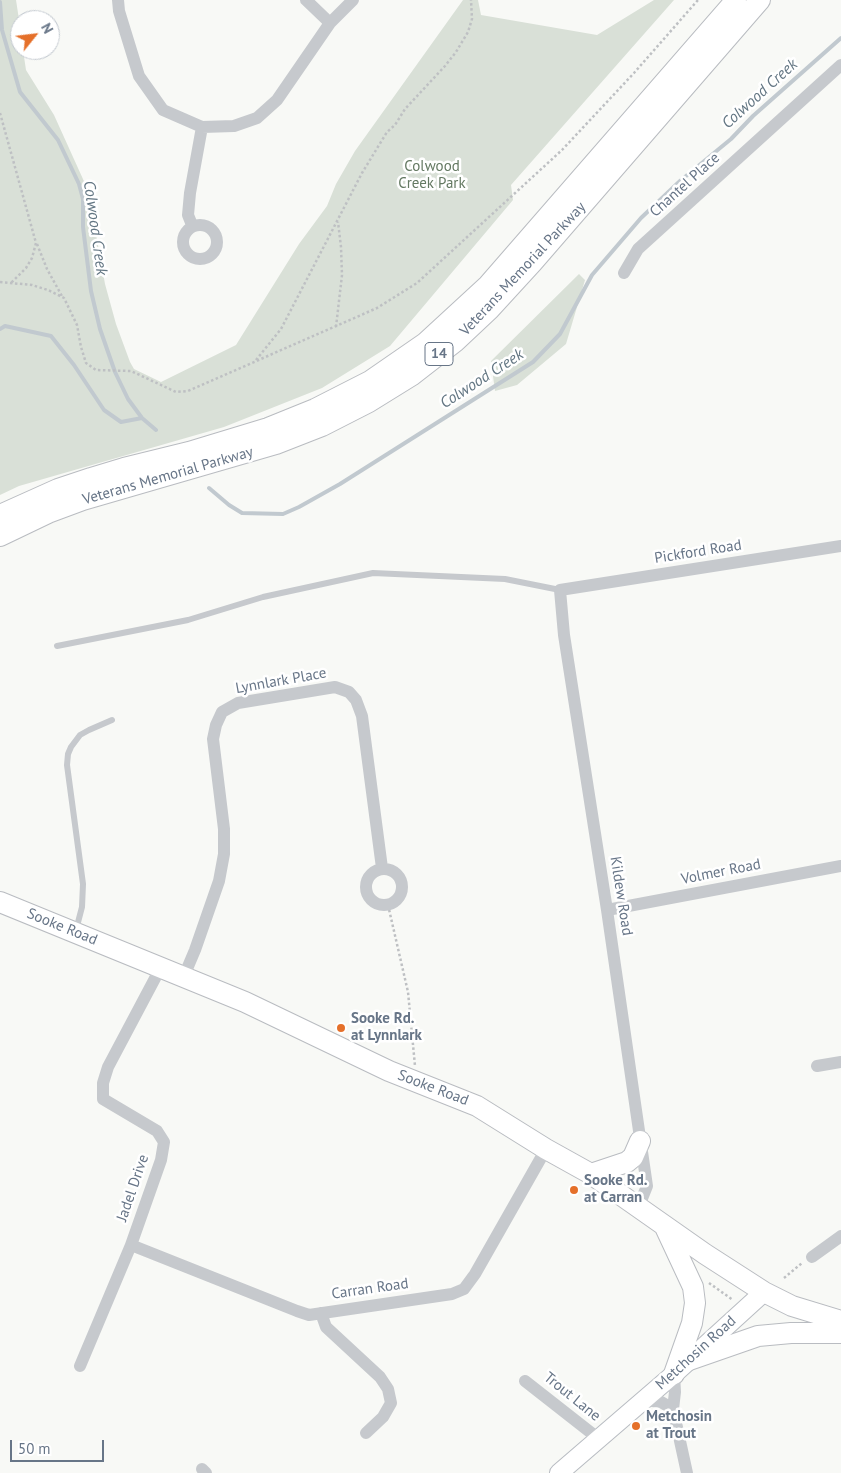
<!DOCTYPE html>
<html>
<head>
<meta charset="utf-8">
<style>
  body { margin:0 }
  #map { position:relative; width:841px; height:1473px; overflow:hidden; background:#f8f9f6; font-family:"PT Sans",sans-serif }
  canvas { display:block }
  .north { position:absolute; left:10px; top:10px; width:50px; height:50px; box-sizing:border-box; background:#fff; border:1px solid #c2c8cf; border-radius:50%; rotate:61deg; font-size:14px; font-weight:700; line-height:20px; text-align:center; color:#677587 }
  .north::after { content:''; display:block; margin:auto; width:18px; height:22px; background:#e5702a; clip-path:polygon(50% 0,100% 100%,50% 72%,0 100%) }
  .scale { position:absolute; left:10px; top:1440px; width:94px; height:22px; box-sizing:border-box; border:2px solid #677587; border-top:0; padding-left:6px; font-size:15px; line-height:18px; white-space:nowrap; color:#677587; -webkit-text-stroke:4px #fff; paint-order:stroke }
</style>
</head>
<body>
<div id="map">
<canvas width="841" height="1473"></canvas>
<div class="north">N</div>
<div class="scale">50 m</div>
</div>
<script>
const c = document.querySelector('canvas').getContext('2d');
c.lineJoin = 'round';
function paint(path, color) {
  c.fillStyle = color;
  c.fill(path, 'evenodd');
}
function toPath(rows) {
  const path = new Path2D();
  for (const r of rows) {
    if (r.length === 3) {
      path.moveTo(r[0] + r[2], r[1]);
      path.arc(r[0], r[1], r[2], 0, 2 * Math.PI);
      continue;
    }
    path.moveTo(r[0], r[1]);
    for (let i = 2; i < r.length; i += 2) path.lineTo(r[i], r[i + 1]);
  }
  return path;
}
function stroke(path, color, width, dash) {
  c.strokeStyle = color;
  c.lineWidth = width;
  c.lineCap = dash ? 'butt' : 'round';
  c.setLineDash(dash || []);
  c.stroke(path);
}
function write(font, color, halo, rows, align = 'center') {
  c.font = font + ' "PT Sans",sans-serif';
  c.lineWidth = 5;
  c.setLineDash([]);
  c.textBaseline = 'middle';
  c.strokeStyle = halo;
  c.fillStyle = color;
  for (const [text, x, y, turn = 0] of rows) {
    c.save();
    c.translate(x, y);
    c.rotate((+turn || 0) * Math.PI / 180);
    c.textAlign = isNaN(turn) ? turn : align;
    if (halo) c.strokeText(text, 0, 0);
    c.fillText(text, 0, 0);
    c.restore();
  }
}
paint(toPath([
  [0,0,16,0,20,26,20,50,23,50,26,70,54,115,92,199,97,240,105,284,116,324,130,362,134,369,161,382,236,345,299,244,327,206,336,184,355,151,463,0,478,0,481,15,597,35,654,0,674,0,511,185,513,200,390,346,322,388,224,427,19,486,0,495],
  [579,274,585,280,566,344,517,385,495,391,491,361]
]), '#d9e0d7');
stroke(toPath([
  [0,2,2,30,20,92,58,140,79,184,83,199,83,227,91,291,100,329,115,372,128,399,142,418,156,430],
  [0,329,5,326,51,336,74,365,104,410,121,422,142,418],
  [209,488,229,505,242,513,283,514,299,507,340,484,533,362,560,334,592,275,641,218,680,181,731,139,753,116,841,38]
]), '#c1c9cf', 4);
const secondary = toPath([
  [559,1473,674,1374,764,1292]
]);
const primary = toPath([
  [0,515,58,489,91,478,124,468,189,452,268,428,315,409,370,381,425,343,488,285,736,0],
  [0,536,48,513,83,500,276,444,322,426,369,402,411,376,456,341,489,310,533,262,760,0],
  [0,902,245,1002,389,1071,477,1106,546,1149,591,1174,705,1254,764,1292,792,1306,841,1321],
  [591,1174,627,1162,633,1157,640,1141],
  [665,1227,693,1287,695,1303,692,1323,674,1374],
  [689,1360,758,1336,791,1333,841,1333]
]);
stroke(secondary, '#b8bcc2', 20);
stroke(primary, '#b9bcc1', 22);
stroke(toPath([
  [0,113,36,243,32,258,26,268,11,283],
  [37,244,47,269,63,298],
  [0,282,32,285,48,290,64,298,77,325,81,347,86,363,96,370,131,371,176,392,188,391,377,308,417,283,562,150,634,73,698,0],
  [336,327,342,275,341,247,338,222],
  [256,360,281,329,362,173,387,132,395,125,405,109,445,66,456,52,468,32,472,19,471,0],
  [388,905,408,992,415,1066],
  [784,1278,802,1263],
  [709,1283,733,1300]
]), '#bec0c3', 2.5, [2.5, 2.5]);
stroke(toPath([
  [57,646,188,620,263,597,373,573,505,579,560,590],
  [76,930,82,907,83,884,67,765,68,754,71,747,80,735,89,730,112,720]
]), '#c6c9cd', 6);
stroke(toPath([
  [118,0,119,11,139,76,163,110,202,127,234,126,257,118,277,100,330,23,353,0],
  [306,0,330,23],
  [200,242,17],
  [192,225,188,215,190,193,202,127],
  [624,273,638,249,841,65],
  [384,887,18],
  [607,910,841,866],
  [184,976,195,950,219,881,224,854,224,829,213,739,216,725,222,712,238,703,335,687,349,692,356,700,362,716,382,868],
  [817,1066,841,1062],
  [639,1206,647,1186,607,910,564,635,560,590,841,546],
  [131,1245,297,1311,309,1315,452,1294,464,1289,475,1274,546,1149],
  [812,1257,841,1236],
  [321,1313,326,1327,380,1377,388,1389,391,1403,383,1417,366,1433],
  [80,1366,131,1245,161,1160,164,1142,157,1131,103,1099,103,1083,108,1067,161,967],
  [674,1374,675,1392,673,1409,687,1473],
  [525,1381,599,1439],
  [644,1400,661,1402,673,1409],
  [202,1469,206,1473]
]), '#c6c9cd', 12);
stroke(secondary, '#fff', 18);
stroke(primary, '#fff', 20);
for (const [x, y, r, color] of [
  [341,1028,5,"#e5702a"],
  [574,1190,5,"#e5702a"],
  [636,1426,5,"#e5702a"]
]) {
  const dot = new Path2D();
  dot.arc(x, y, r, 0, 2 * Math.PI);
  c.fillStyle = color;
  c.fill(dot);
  stroke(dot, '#fff', 2);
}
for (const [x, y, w] of [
  [439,354,28]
]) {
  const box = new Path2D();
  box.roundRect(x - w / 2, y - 11.5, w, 23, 4);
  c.fillStyle = '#fff';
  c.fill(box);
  stroke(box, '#677587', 1);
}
write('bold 14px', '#677587', null, [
  ["14",439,354]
]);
write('15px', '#647962', '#fff', [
  ["Colwood",432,167],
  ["Creek Park",432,184]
]);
write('15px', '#677587', '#fff', [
  ["Chantel Place",685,185,-42],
  ["Veterans Memorial Parkway",523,269,-47],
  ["Veterans Memorial Parkway",168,476,-16],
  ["Pickford Road",698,552,-9],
  ["Lynnlark Place",281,681,-10],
  ["Volmer Road",721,872,-11],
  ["Kildew Road",621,896,81],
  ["Sooke Road",62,927,22],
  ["Sooke Road",433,1088,21],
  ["Jadel Drive",133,1188,-71],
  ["Carran Road",370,1289,-8],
  ["Metchosin Road",696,1353,-42],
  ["Trout Lane",572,1397,39]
]);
write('bold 15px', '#677587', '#fff', [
  ["Sooke Rd.",351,1019],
  ["at Lynnlark",351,1036],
  ["Sooke Rd.",584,1181],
  ["at Carran",584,1198],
  ["Metchosin",646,1417],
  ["at Trout",646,1434]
], 'left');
write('italic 16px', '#637683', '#fff', [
  ["Colwood Creek",760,94,-42],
  ["Colwood Creek",95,228,82],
  ["Colwood Creek",482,379,-33]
]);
</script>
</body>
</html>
